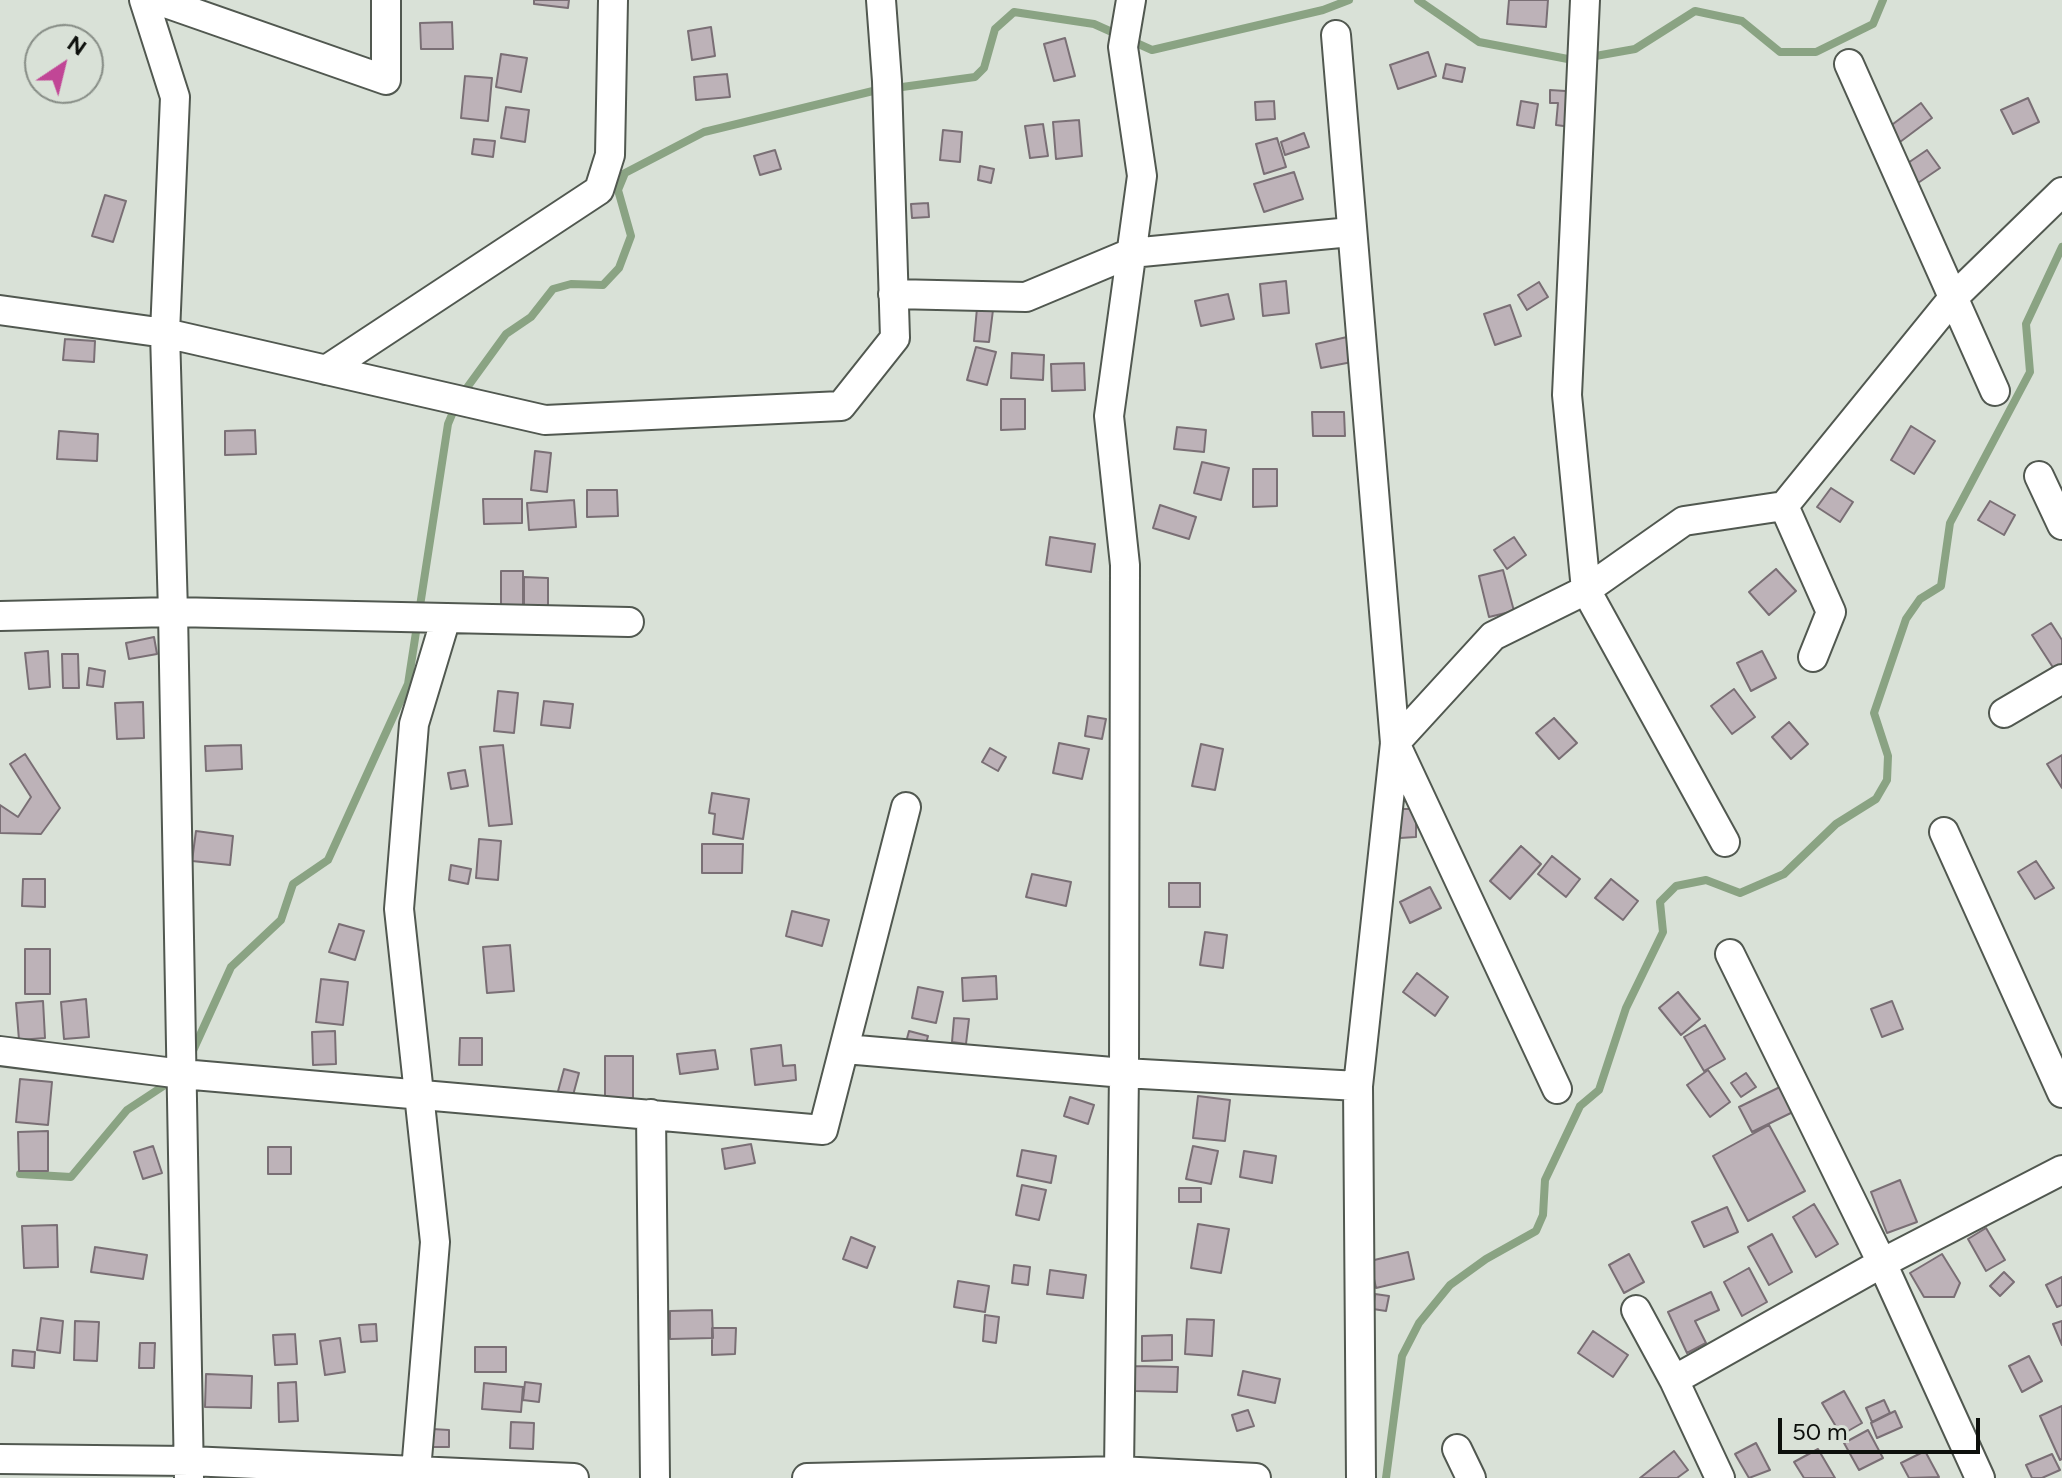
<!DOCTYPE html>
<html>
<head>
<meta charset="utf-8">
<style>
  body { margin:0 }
  #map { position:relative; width:2062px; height:1478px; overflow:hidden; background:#d9e1d7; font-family:Figtree,sans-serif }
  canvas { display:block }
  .north { position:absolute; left:24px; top:24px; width:80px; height:80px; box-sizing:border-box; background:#d9e1d7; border:2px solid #878d86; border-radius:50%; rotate:35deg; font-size:22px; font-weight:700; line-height:32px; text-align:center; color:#0d100c }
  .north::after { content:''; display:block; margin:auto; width:28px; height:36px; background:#c14696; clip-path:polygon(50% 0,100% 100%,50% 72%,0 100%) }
  .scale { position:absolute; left:1778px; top:1418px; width:202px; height:36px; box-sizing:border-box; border:4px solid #0d100c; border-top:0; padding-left:10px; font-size:24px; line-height:28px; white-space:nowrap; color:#0d100c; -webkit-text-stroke:6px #d9e1d7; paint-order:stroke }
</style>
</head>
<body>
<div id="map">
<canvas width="2062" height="1478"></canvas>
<div class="north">N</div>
<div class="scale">50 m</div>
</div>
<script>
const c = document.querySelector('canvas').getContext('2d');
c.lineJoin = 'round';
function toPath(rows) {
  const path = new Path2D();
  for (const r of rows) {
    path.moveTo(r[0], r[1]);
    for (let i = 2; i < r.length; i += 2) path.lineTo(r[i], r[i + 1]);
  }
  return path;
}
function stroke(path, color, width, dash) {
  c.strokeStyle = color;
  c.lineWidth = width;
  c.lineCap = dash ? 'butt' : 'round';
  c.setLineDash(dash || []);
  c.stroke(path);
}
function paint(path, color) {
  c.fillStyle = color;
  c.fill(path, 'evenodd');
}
stroke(toPath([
  [1418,0,1479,42,1573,60,1635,49,1695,11,1742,21,1780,52,1816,52,1873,24,1883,0],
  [191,1055,231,967,281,920,293,884,328,860,408,684,448,424,458,400,506,334,531,317,553,289,571,284,603,285,619,268,631,236,618,190,625,173,704,132,873,91,975,77,984,68,995,29,1014,12,1094,24,1152,50,1323,10,1349,0],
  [20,1174,71,1177,127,1110,171,1081],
  [1386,1478,1402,1356,1419,1323,1450,1285,1486,1259,1536,1231,1543,1215,1545,1180,1580,1106,1599,1090,1626,1008,1663,932,1660,902,1676,886,1706,880,1740,893,1784,874,1836,824,1876,799,1887,780,1888,756,1874,713,1906,619,1920,599,1941,586,1950,523,2030,372,2026,324,2062,247]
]), '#8aa383', 8);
const building = toPath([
  [534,0,569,0,568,8,534,4,534,0],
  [1509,0,1548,0,1546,27,1507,24,1509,0],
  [452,22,453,49,421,49,420,23,452,22],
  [711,27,715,56,692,60,688,31,711,27],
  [1065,38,1075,76,1054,81,1044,44,1065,38],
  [1428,52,1436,76,1398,89,1390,65,1428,52],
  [501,54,527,58,521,92,496,87,501,54],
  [1446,64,1465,68,1462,82,1443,78,1446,64],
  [727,74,730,97,696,100,694,77,727,74],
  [465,76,492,78,488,121,461,118,465,76],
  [1550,90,1581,92,1578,128,1556,125,1558,103,1550,103,1550,90],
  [2028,98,2039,122,2013,134,2001,110,2028,98],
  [1274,101,1275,119,1256,120,1255,102,1274,101],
  [1521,101,1538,104,1534,128,1517,125,1521,101],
  [1921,103,1932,118,1900,142,1889,127,1921,103],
  [506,107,529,110,525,142,501,138,506,107],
  [1079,120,1082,156,1056,159,1053,122,1079,120],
  [1043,124,1048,156,1030,158,1025,126,1043,124],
  [943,130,962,132,960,162,940,160,943,130],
  [1304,133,1309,147,1285,155,1281,142,1304,133],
  [1277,138,1286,167,1264,174,1256,144,1277,138],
  [474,139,495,141,493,157,472,154,474,139],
  [775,150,781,169,760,175,754,156,775,150],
  [1927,150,1940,168,1915,185,1902,167,1927,150],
  [980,166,994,169,991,183,978,180,980,166],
  [1294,172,1303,199,1264,212,1254,184,1294,172],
  [105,195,126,201,113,242,92,236,105,195],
  [928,203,929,217,912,218,911,204,928,203],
  [1286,281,1289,313,1263,316,1260,284,1286,281],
  [1539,282,1548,297,1527,310,1518,295,1539,282],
  [1228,294,1234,319,1201,326,1195,301,1228,294],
  [1510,305,1521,336,1495,345,1484,314,1510,305],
  [977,308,993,310,989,342,974,341,977,308],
  [1347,337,1352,362,1321,368,1316,344,1347,337],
  [65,339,95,341,94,362,63,360,65,339],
  [976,347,996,352,987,385,967,380,976,347],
  [1012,353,1044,355,1043,380,1011,378,1012,353],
  [1084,363,1085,390,1052,391,1051,364,1084,363],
  [1001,399,1025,399,1025,429,1001,430,1001,399],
  [1312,412,1344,412,1345,436,1313,436,1312,412],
  [1911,426,1935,441,1914,474,1891,460,1911,426],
  [1177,427,1206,430,1204,452,1174,449,1177,427],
  [255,430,256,454,225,455,225,431,255,430],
  [59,431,98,434,97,461,57,459,59,431],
  [535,451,551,453,547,492,531,490,535,451],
  [1202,462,1229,468,1221,500,1194,493,1202,462],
  [1253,469,1277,469,1277,506,1253,507,1253,469],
  [1831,488,1853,502,1840,522,1817,507,1831,488],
  [587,490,617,490,618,516,587,517,587,490],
  [483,499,522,499,522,523,484,524,483,499],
  [574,500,576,527,529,530,527,503,574,500],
  [1990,501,2015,515,2004,535,1978,520,1990,501],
  [1160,505,1196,517,1189,539,1153,528,1160,505],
  [1050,537,1095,544,1091,572,1046,565,1050,537],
  [1514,537,1526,555,1507,569,1494,550,1514,537],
  [1776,569,1796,591,1769,615,1749,592,1776,569],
  [1503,570,1514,611,1489,617,1479,576,1503,570],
  [501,571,523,571,523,617,501,617,501,571],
  [524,577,548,578,548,617,524,617,524,577],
  [2051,623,2062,640,2062,664,2054,669,2032,635,2051,623],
  [154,637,157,654,129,659,126,643,154,637],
  [48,651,50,687,29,689,25,653,48,651],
  [1762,651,1776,678,1751,691,1737,663,1762,651],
  [62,654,78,654,79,688,63,688,62,654],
  [89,668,105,671,103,687,87,685,89,668],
  [1734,689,1755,717,1732,734,1711,706,1734,689],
  [498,691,518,693,514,733,494,731,498,691],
  [544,701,573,704,570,728,541,725,544,701],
  [143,702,144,738,117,739,115,703,143,702],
  [1088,716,1106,719,1102,739,1085,736,1088,716],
  [1554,718,1577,743,1559,759,1536,733,1554,718],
  [1789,722,1808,744,1791,759,1772,737,1789,722],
  [1059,743,1089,749,1082,779,1053,773,1059,743],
  [1201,744,1223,749,1215,790,1192,786,1201,744],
  [241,745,242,769,206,771,205,746,241,745],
  [503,745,512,824,489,826,480,747,503,745],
  [990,748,1006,757,998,771,982,762,990,748],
  [25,754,60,808,41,834,0,833,0,805,18,817,31,797,10,764,25,754],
  [2062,755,2062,788,2047,764,2062,755],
  [465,770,468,786,451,789,448,773,465,770],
  [712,793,749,799,743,839,713,834,715,814,709,813,712,793],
  [1399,809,1416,809,1416,837,1400,838,1399,809],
  [196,831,233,836,230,865,192,861,196,831],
  [479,839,501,841,498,880,476,878,479,839],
  [702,844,743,844,742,873,702,873,702,844],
  [1521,846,1541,864,1510,899,1490,881,1521,846],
  [1552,856,1580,879,1566,897,1538,874,1552,856],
  [2036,861,2054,888,2035,899,2018,872,2036,861],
  [451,865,471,869,468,884,449,880,451,865],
  [1032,874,1071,882,1066,906,1026,897,1032,874],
  [23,879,45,879,45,907,22,906,23,879],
  [1611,879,1638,901,1623,920,1595,898,1611,879],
  [1169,883,1200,883,1200,907,1169,907,1169,883],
  [1430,887,1441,908,1410,923,1400,902,1430,887],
  [792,911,829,920,822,946,786,936,792,911],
  [339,924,364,931,355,960,329,952,339,924],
  [1205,932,1227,935,1223,968,1200,965,1205,932],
  [510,945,514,991,487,993,483,947,510,945],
  [25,949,50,949,50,994,25,994,25,949],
  [1417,973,1448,997,1435,1016,1403,992,1417,973],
  [996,976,997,999,963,1001,962,978,996,976],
  [321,979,348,982,343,1025,316,1022,321,979],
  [918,987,943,992,936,1023,912,1018,918,987],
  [1678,992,1700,1019,1681,1035,1659,1008,1678,992],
  [86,999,89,1037,64,1039,61,1002,86,999],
  [43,1001,45,1038,19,1040,16,1003,43,1001],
  [1892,1001,1903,1029,1882,1037,1871,1009,1892,1001],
  [954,1018,969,1019,966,1044,952,1042,954,1018],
  [1705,1025,1725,1059,1704,1071,1684,1037,1705,1025],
  [335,1031,336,1064,313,1065,312,1032,335,1031],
  [909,1031,928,1036,924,1051,905,1046,909,1031],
  [460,1038,482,1038,482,1065,459,1065,460,1038],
  [781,1045,783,1066,795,1065,796,1080,755,1085,751,1049,781,1045],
  [715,1050,718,1069,680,1074,677,1054,715,1050],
  [605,1056,633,1056,633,1098,605,1098,605,1056],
  [564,1069,579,1073,572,1099,557,1095,564,1069],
  [1708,1070,1730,1102,1710,1117,1687,1085,1708,1070],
  [1746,1073,1756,1087,1741,1097,1731,1083,1746,1073],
  [20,1079,52,1082,48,1125,16,1122,20,1079],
  [1784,1085,1797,1110,1752,1132,1739,1107,1784,1085],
  [1198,1096,1230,1100,1225,1141,1193,1138,1198,1096],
  [1070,1097,1094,1105,1088,1124,1064,1116,1070,1097],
  [1769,1125,1805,1191,1748,1221,1713,1156,1769,1125],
  [48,1131,48,1171,19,1171,18,1132,48,1131],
  [751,1144,755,1163,725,1169,722,1149,751,1144],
  [153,1146,162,1173,143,1179,134,1152,153,1146],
  [1193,1146,1218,1151,1211,1184,1186,1179,1193,1146],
  [268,1147,291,1147,291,1174,268,1174,268,1147],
  [1022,1150,1056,1156,1051,1183,1017,1176,1022,1150],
  [1244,1151,1276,1156,1272,1183,1240,1177,1244,1151],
  [1900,1180,1917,1222,1887,1233,1871,1192,1900,1180],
  [1022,1185,1046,1190,1039,1220,1016,1215,1022,1185],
  [1179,1188,1201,1188,1201,1202,1179,1202,1179,1188],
  [1814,1204,1838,1244,1816,1257,1793,1217,1814,1204],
  [1727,1207,1738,1232,1704,1247,1692,1222,1727,1207],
  [1198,1224,1229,1229,1221,1273,1191,1268,1198,1224],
  [57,1225,58,1267,24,1268,22,1226,57,1225],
  [1986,1228,2005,1260,1986,1271,1968,1239,1986,1228],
  [1772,1234,1792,1272,1769,1285,1748,1247,1772,1234],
  [851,1237,875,1247,867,1268,843,1259,851,1237],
  [95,1247,147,1255,143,1279,91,1272,95,1247],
  [1408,1252,1414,1279,1376,1288,1370,1261,1408,1252],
  [1629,1254,1644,1282,1624,1293,1609,1265,1629,1254],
  [1942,1254,1960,1283,1954,1297,1924,1297,1910,1273,1942,1254],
  [1014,1265,1030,1267,1028,1285,1012,1283,1014,1265],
  [1749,1268,1767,1302,1742,1316,1724,1282,1749,1268],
  [1050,1270,1086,1275,1083,1298,1047,1294,1050,1270],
  [2004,1272,2014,1282,2000,1296,1990,1286,2004,1272],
  [2062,1277,2062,1305,2057,1307,2046,1285,2062,1277],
  [958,1281,989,1286,985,1312,954,1307,958,1281],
  [1711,1292,1719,1310,1695,1321,1706,1343,1687,1353,1668,1312,1711,1292],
  [1375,1294,1389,1296,1386,1311,1373,1309,1375,1294],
  [712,1310,713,1338,670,1339,670,1311,712,1310],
  [985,1315,999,1317,996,1343,983,1341,985,1315],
  [41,1318,63,1321,60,1353,37,1350,41,1318],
  [1187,1319,1214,1320,1212,1356,1185,1354,1187,1319],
  [75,1321,99,1322,97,1361,74,1360,75,1321],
  [2062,1321,2062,1345,2053,1324,2062,1321],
  [376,1324,377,1341,361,1342,359,1325,376,1324],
  [712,1328,736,1328,735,1354,712,1355,712,1328],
  [1593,1331,1628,1355,1613,1377,1578,1353,1593,1331],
  [295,1334,297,1364,275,1365,273,1335,295,1334],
  [1172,1335,1172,1360,1142,1361,1142,1336,1172,1335],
  [340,1338,345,1372,325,1375,320,1341,340,1338],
  [140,1343,155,1343,154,1368,139,1368,140,1343],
  [475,1347,506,1347,506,1372,475,1372,475,1347],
  [13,1350,35,1352,34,1368,12,1366,13,1350],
  [2029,1356,2042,1381,2022,1392,2009,1366,2029,1356],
  [1135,1366,1178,1367,1177,1392,1134,1391,1135,1366],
  [1243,1371,1280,1379,1275,1403,1238,1395,1243,1371],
  [206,1374,252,1376,251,1408,205,1407,206,1374],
  [296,1382,298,1421,279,1422,278,1383,296,1382],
  [525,1382,541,1384,539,1402,523,1400,525,1382],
  [484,1383,523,1387,521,1412,482,1409,484,1383],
  [1844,1391,1862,1423,1841,1435,1822,1403,1844,1391],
  [1884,1400,1890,1413,1872,1422,1866,1408,1884,1400],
  [2062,1406,2062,1459,2060,1460,2040,1416,2062,1406],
  [1248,1410,1254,1426,1237,1431,1232,1415,1248,1410],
  [1895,1411,1902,1427,1877,1438,1871,1423,1895,1411],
  [511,1422,534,1423,533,1449,510,1448,511,1422],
  [432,1429,449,1430,449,1447,432,1447,432,1429],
  [1868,1430,1883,1458,1859,1470,1844,1443,1868,1430],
  [1756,1443,1770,1470,1749,1478,1735,1454,1756,1443],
  [1818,1449,1835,1478,1804,1478,1794,1462,1818,1449],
  [1674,1451,1688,1470,1677,1478,1640,1478,1674,1451],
  [1925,1451,1939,1477,1909,1478,1901,1463,1925,1451],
  [2052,1454,2060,1470,2042,1478,2032,1478,2026,1465,2052,1454]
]);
paint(building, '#bdb2b8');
stroke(building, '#7a6f75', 2);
const minor = toPath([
  [144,0,175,97,165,333,173,612,189,1478],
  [157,0,386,80,386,0],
  [1585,0,1567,395,1586,590,1725,842],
  [1336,35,1395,743,1358,1086,1361,1478],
  [1849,64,1995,391],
  [893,294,1026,297,1131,253,1351,232],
  [0,310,165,333,545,420,841,406,895,338,887,81,881,0],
  [326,370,599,190,610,155,613,0],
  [2039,476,2062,525],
  [1784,506,1831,612,1813,657],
  [0,616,173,612,629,622],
  [2004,713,2062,679],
  [1944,832,2062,1093],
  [1730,954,1882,1263,1980,1478],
  [845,1049,1124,1073,1358,1086],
  [0,1051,182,1074,823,1130,906,807],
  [1557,1089,1395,743,1493,636,1586,590,1684,521,1784,506,1953,298,2062,192],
  [651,1114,655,1478],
  [1636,1310,1674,1380,1720,1478],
  [1674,1380,1882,1263,2062,1170],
  [1457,1449,1471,1478],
  [0,1459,189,1461,574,1478],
  [416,1471,435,1242,399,909,414,724,446,618],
  [807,1478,1119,1471,1256,1478],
  [1115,1478,1119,1471,1124,1073,1125,565,1109,416,1142,176,1123,47,1131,0]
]);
stroke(minor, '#515850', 32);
stroke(minor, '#fff', 28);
</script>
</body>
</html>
